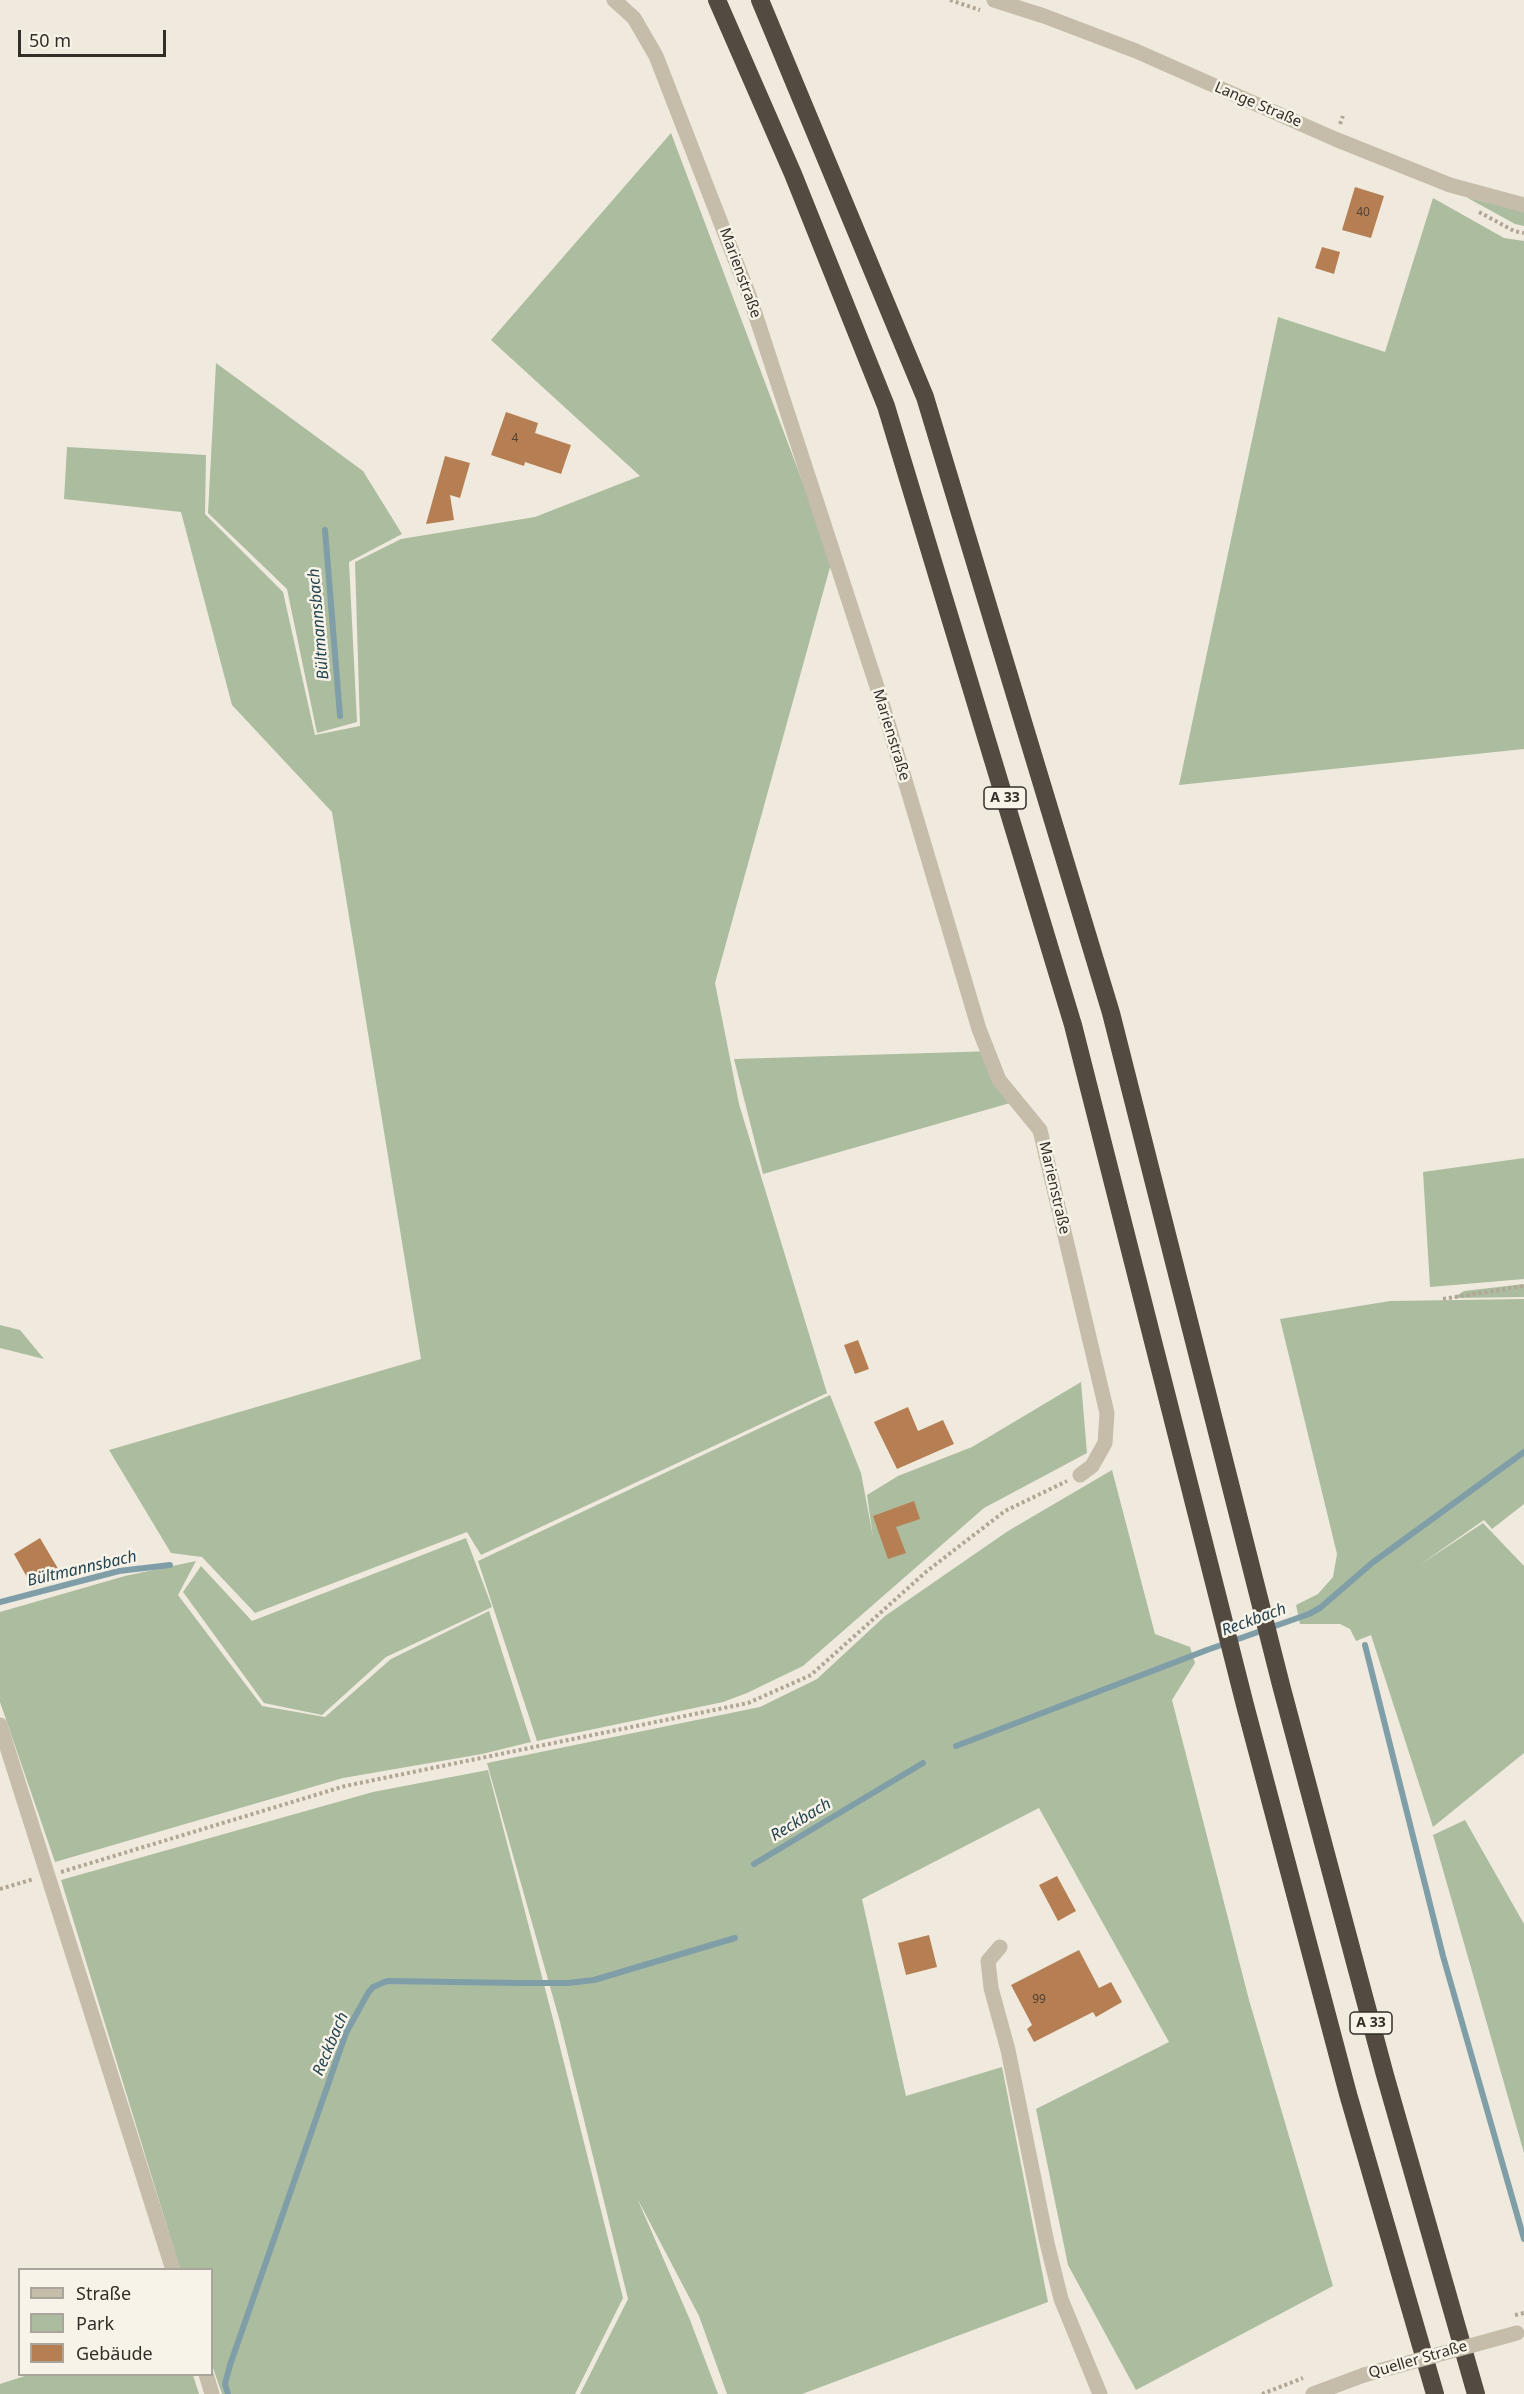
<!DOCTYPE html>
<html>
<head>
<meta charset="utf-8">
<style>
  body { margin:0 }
  #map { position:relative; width:1524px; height:2394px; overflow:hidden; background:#efeadd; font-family:"Noto Sans",sans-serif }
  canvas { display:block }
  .legend { position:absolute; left:18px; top:2268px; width:195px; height:108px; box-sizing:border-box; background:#f7f3e8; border:2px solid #a9a49c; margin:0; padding:8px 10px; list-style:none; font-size:18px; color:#342e29 }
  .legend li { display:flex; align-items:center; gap:12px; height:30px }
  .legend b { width:30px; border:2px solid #a9a49c }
  .scale { position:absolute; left:18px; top:30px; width:148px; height:27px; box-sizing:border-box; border:3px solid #342e29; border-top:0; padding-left:8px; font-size:18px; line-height:21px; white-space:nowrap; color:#342e29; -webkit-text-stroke:4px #f7f3e8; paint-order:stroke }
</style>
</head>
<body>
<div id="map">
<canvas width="1524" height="2394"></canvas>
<ul class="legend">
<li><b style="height:8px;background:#c5bcaa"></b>Straße</li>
<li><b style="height:16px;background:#acbc9f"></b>Park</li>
<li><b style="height:16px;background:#b67f53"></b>Gebäude</li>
</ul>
<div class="scale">50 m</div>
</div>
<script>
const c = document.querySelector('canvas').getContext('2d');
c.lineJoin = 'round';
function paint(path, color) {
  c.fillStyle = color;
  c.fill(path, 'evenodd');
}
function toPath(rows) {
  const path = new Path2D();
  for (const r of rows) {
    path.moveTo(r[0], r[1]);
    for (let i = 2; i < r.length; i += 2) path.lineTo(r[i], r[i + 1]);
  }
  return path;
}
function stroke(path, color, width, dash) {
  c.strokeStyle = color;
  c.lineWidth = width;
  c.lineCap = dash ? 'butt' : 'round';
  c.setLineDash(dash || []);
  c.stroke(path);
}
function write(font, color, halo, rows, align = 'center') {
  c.font = font + ' "Noto Sans",sans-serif';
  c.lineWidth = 5;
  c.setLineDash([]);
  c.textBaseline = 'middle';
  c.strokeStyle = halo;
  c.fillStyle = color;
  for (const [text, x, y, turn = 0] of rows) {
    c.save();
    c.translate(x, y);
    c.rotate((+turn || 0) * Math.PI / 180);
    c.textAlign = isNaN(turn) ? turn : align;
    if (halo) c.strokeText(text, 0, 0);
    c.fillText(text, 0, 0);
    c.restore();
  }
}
paint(toPath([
  [671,133,832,560,715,983,739,1104,827,1393,481,1555,467,1532,255,1613,202,1557,171,1553,109,1450,421,1359,332,812,232,705,181,512,64,499,67,447,206,455,205,514,283,592,315,735,360,726,355,562,401,539,535,517,640,476,491,340],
  [1466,197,1524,212,1524,226,1515,224],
  [1433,198,1504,238,1524,241,1524,749,1179,785,1278,317,1385,352],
  [216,363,363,471,402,534,349,562,357,722,317,733,287,589,208,513],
  [995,1051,1010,1103,763,1174,734,1059],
  [1524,1158,1524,1279,1430,1287,1423,1172],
  [1524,1284,1524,1297,1453,1298,1464,1291],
  [1524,1299,1524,1504,1492,1529,1484,1520,1418,1566,1483,1523,1524,1566,1524,1753,1433,1827,1371,1635,1356,1641,1350,1629,1340,1624,1300,1624,1296,1605,1318,1594,1333,1577,1337,1554,1280,1319,1390,1301],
  [0,1325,20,1330,44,1359,0,1348],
  [1081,1382,1087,1453,984,1508,803,1666,747,1693,723,1702,537,1741,478,1561,830,1395,861,1473,873,1537,867,1495,898,1476,972,1447],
  [1112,1470,1155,1634,1190,1647,1195,1663,1172,1700,1249,2000,1333,2286,1136,2390,1068,2265,1036,2109,1169,2042,1039,1808,862,1899,906,2096,1002,2067,1048,2302,802,2394,727,2394,699,2316,637,2198,690,2320,718,2394,580,2394,628,2299,560,2022,487,1763,760,1707,817,1679,885,1616,1008,1531],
  [466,1538,492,1607,386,1657,322,1715,264,1703,183,1592,201,1566,252,1621],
  [196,1561,178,1595,262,1706,325,1717,391,1659,489,1611,531,1742,482,1754,343,1778,55,1862,0,1702,0,1612,125,1576],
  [488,1770,553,2019,623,2298,575,2394,222,2394,212,2365,212,2270,180,2269,61,1880,373,1792],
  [1465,1820,1524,1924,1524,2153,1433,1835],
  [31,2374,193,2375,199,2394,0,2394,0,2384]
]), '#acbc9f');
stroke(toPath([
  [325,530,340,716],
  [0,1602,119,1571,170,1565],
  [1365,1645,1443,1956,1524,2239],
  [956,1746,1207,1650,1309,1614,1320,1608,1372,1563,1524,1452],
  [754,1864,923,1763],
  [228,2394,225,2384,230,2365,346,2033,368,1993,373,1987,387,1981,520,1983,568,1983,594,1980,735,1938]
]), '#7f9ea8', 6);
paint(toPath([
  [1355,187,1384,196,1371,238,1342,230],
  [1322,247,1340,252,1334,274,1315,268],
  [506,412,538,423,535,433,571,445,561,474,525,462,524,466,491,455],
  [445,456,470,463,460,498,450,495,454,520,426,524],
  [858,1340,869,1369,855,1374,844,1345],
  [908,1407,918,1431,943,1420,954,1444,897,1469,874,1422],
  [914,1501,920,1519,896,1527,906,1553,888,1559,873,1516],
  [40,1538,60,1572,33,1588,14,1554],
  [1057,1876,1076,1911,1058,1921,1039,1885],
  [929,1935,937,1967,906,1975,898,1943],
  [1079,1950,1099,1988,1111,1982,1122,2002,1096,2017,1093,2012,1034,2042,1027,2029,1032,2025,1011,1985]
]), '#b67f53');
stroke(toPath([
  [950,0,980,10],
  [1340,124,1343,116],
  [1479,212,1514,231,1524,233],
  [1443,1299,1524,1286],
  [61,1872,345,1786,748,1703,811,1675,927,1571,1005,1511,1067,1481],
  [0,1889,34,1879],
  [1515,2315,1524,2313],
  [1262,2394,1303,2378]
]), '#b1a695', 4, [3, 3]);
stroke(toPath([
  [614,0,634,18,656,56,750,298,879,693,979,1029,999,1080,1040,1130,1107,1413,1105,1443,1092,1466,1080,1475],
  [994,0,1044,16,1136,51,1335,139,1450,185,1524,205],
  [0,1725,173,2270],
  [1000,1947,988,1961,991,1988,1008,2050,1047,2243,1061,2299,1100,2394],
  [206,2374,212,2394],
  [1313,2394,1364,2375]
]), '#c5bcaa', 15);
stroke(toPath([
  [717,0,793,174,886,406,1073,1025,1245,1705,1348,2094,1435,2394],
  [760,0,925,397,1111,1013,1281,1685,1385,2075,1476,2394]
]), '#534a41', 18);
stroke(toPath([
  [1364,2375,1517,2333]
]), '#c5bcaa', 15);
write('12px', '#544234', null, [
  ["40",1363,213],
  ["4",515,439],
  ["99",1039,2000]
]);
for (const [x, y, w] of [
  [1005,798,42],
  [1371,2023,42]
]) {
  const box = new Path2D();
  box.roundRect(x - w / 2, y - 11, w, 22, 4.5);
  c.fillStyle = '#f7f3e8';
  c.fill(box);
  stroke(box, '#342e29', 1.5);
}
write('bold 14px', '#342e29', null, [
  ["A 33",1005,798],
  ["A 33",1371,2023]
]);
write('15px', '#342e29', '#f7f3e8', [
  ["Lange Straße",1258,105,23],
  ["Marienstraße",740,273,70],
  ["Marienstraße",891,735,73],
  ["Marienstraße",1054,1188,77],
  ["Queller Straße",1418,2360,-16]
]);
write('italic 16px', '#244450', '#f7f3e8', [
  ["Bültmannsbach",319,624,-95],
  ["Bültmannsbach",82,1569,-13],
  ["Reckbach",1254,1620,-20],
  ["Reckbach",801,1820,-31],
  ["Reckbach",331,2044,-67]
]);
</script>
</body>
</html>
